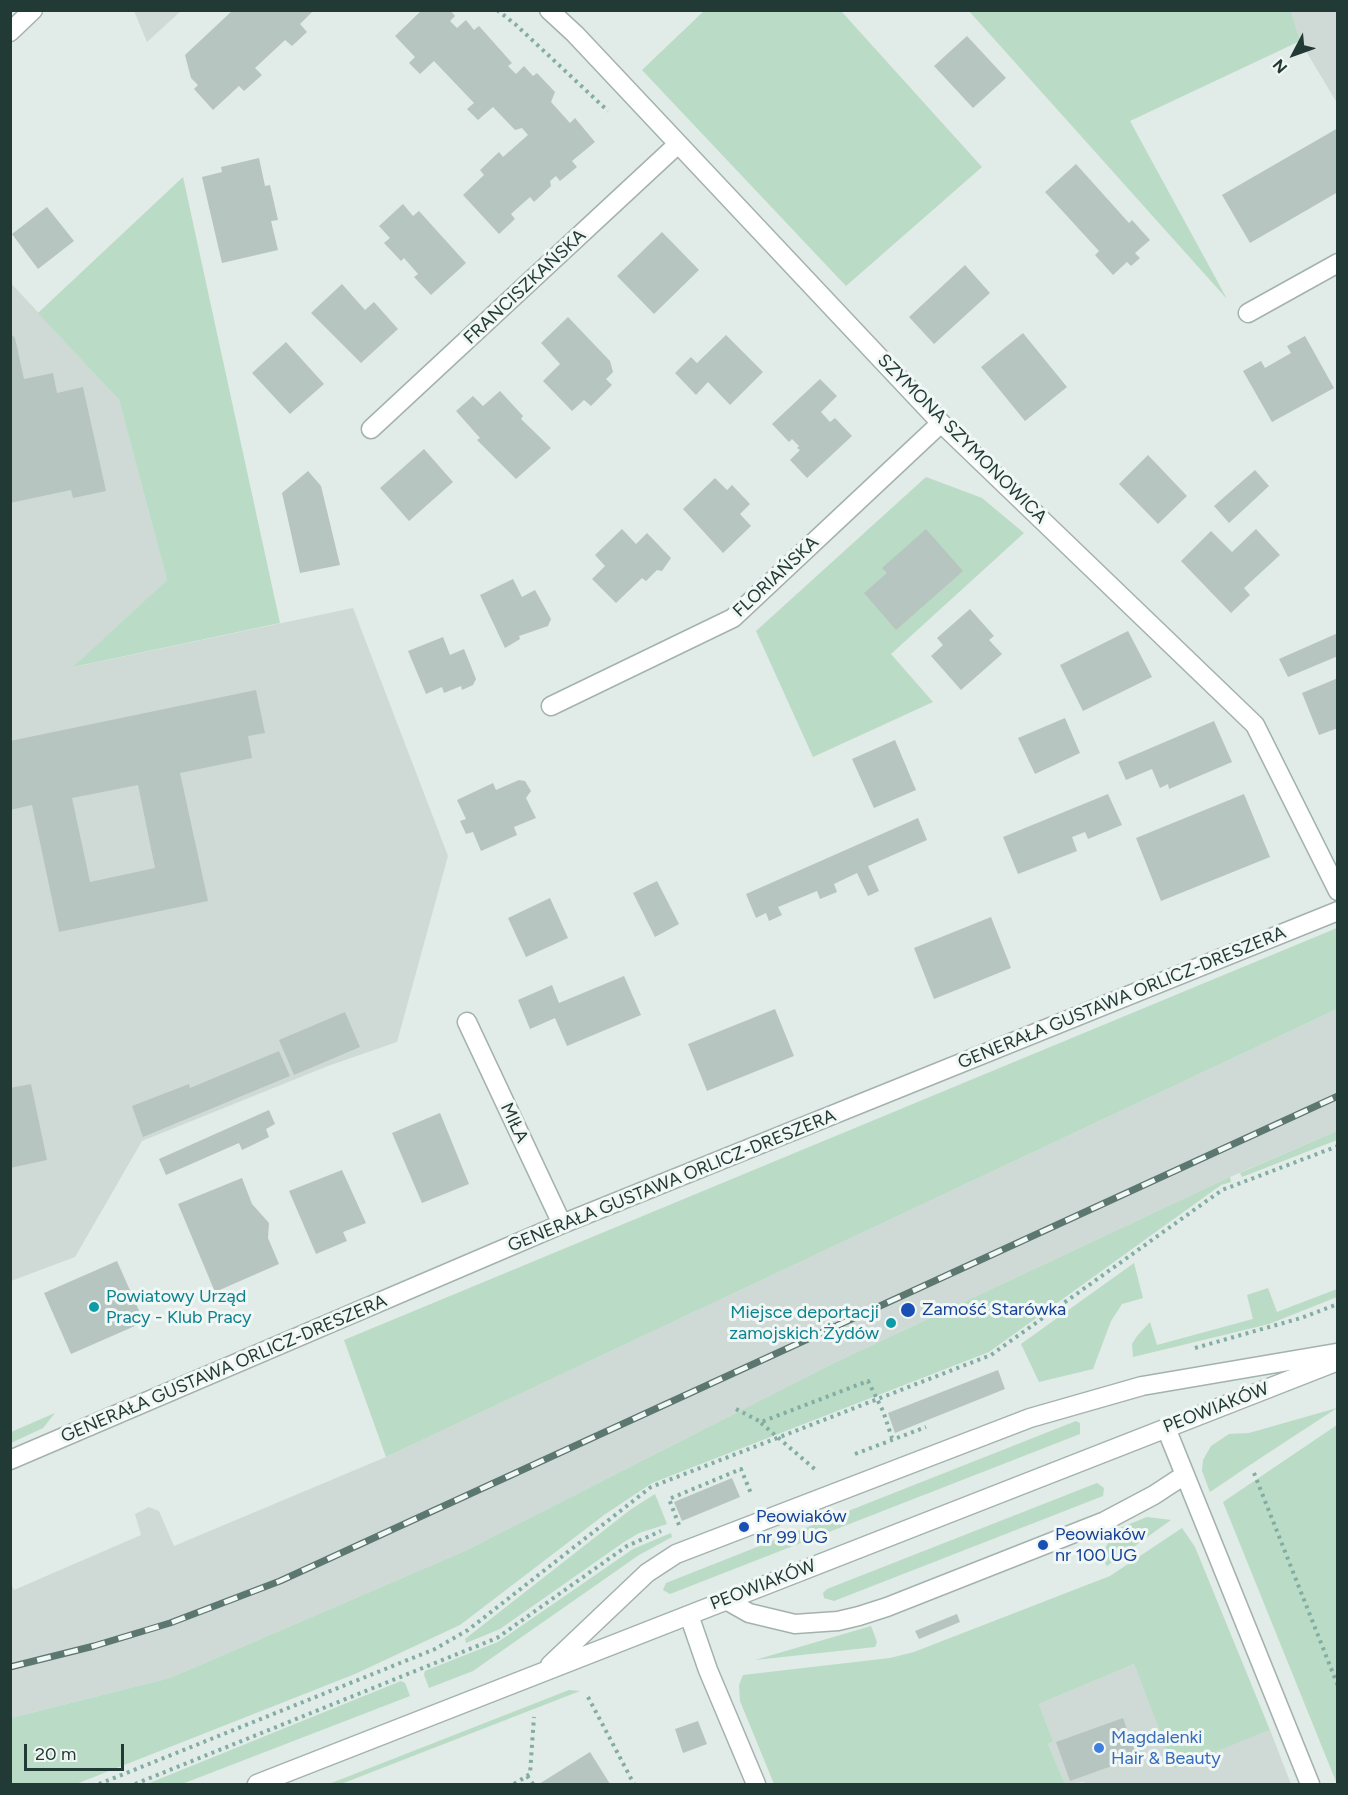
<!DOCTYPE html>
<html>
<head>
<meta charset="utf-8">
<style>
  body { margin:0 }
  #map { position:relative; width:1348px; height:1795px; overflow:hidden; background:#e1ebe7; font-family:Figtree,sans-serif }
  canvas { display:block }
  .frame { position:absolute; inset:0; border:12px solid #223a35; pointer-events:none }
  .north { position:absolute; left:1264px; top:24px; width:60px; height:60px; -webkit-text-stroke:4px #f1f7f4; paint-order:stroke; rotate:229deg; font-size:16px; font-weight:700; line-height:24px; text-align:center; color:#223a35 }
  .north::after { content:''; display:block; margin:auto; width:21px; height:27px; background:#223a35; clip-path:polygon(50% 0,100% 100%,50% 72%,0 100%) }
  .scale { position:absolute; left:24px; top:1744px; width:100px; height:27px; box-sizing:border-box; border:3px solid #223a35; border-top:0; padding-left:8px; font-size:18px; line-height:21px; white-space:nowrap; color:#223a35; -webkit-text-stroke:4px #f1f7f4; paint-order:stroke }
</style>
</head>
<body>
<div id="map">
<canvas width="1348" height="1795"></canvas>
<div class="frame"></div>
<div class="north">N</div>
<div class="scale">20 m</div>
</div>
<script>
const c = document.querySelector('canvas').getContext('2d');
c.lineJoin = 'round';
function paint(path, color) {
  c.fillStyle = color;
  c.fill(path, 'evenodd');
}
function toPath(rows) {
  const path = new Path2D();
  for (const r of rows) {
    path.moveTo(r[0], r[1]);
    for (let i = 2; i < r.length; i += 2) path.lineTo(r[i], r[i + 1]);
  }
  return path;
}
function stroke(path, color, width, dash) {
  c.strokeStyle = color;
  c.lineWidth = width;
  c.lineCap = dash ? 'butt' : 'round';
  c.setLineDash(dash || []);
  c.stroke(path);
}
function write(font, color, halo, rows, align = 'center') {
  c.font = font + ' Figtree,sans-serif';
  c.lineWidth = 6;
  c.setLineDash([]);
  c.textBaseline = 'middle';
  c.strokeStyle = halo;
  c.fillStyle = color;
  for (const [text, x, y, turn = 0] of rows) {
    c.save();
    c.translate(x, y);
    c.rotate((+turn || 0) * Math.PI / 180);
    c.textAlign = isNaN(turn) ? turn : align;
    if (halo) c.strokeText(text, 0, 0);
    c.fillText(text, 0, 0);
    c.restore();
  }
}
paint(toPath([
  [134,11,181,11,147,42],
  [1291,11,1337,11,1337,103,1300,41],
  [10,282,119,400,167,580,74,667,353,608,448,856,397,1042,328,1066,142,1141,75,1257,11,1281],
  [1337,1009,1337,1131,1230,1177,832,1364,465,1551,170,1678,11,1718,10,1581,14,1590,141,1535,135,1514,149,1507,159,1511,174,1546,386,1457],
  [1134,1664,1174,1767,1270,1730,1291,1784,1085,1784,1084,1782,1065,1784,1048,1744,1053,1741,1039,1704]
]), '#cfdad6');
paint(toPath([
  [705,10,841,11,982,167,846,286,642,70],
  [969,11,1291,11,1300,41,1130,121,1227,299],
  [183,177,280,623,73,667,167,580,119,400,38,313],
  [926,477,982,498,1024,533,891,654,933,702,813,757,756,631],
  [1337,928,1337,1009,386,1457,344,1340],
  [1337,1131,1337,1140,1242,1177,1240,1173],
  [1230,1177,1231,1182,1221,1185,989,1352,652,1483,604,1515,460,1625,355,1674,76,1784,11,1784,11,1718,170,1678,465,1551,832,1364],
  [1134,1263,1143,1298,1122,1304,1111,1321,1093,1369,1039,1382,1021,1344],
  [1268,1288,1277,1312,1337,1289,1337,1297,1269,1324,1133,1357,1132,1344,1137,1336,1150,1322,1157,1345,1253,1319,1247,1295],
  [1337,1408,1259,1459,1210,1492,1202,1471,1203,1460,1211,1446,1229,1434,1249,1433],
  [55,1413,43,1428,11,1443,11,1432],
  [1076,1421,1080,1423,1080,1434,670,1594,663,1590,666,1583],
  [1337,1425,1337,1784,1223,1502],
  [1097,1483,1104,1488,1103,1496,834,1601,824,1598,823,1593,827,1589],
  [655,1494,667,1524,639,1533,624,1542,500,1629,466,1643,465,1639,630,1510],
  [1147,1517,1171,1520,1107,1566,1101,1556,1115,1530],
  [1182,1528,1195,1547,1270,1730,1174,1768,1134,1664,1039,1704,1053,1741,1048,1744,1065,1784,774,1784,740,1701,739,1685,743,1675,890,1658,914,1652,1110,1576],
  [671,1533,672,1537,639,1555,473,1671,429,1688,424,1675,425,1671,498,1642,633,1549],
  [871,1626,877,1642,875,1647,755,1660],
  [401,1681,405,1683,410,1696,182,1784,147,1784],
  [569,1690,580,1691,341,1784,329,1784]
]), '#badbc5');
paint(toPath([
  [233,10,314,10,300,24,307,32,292,46,285,40,255,68,262,75,244,91,239,86,213,110,194,89,198,85,191,78,185,55],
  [422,10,450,10,455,16,450,21,457,28,466,20,474,30,479,26,512,63,508,66,516,74,524,66,533,76,537,73,555,92,551,102,570,123,575,118,595,142,572,161,577,167,560,181,556,176,550,181,551,186,534,202,530,197,511,214,515,219,499,234,463,195,484,175,480,170,499,152,503,157,528,135,522,128,515,130,493,107,478,120,467,109,474,103,434,61,420,74,409,63,415,57,395,36],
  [967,36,1006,78,973,108,934,66],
  [1338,128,1338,192,1250,243,1222,195],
  [259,158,265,186,270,185,278,220,271,221,278,250,222,263,202,177,222,172,221,167],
  [1076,164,1129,223,1132,220,1150,240,1135,253,1140,258,1131,266,1127,262,1113,275,1095,255,1099,251,1045,192],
  [403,204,413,216,419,211,466,263,431,295,414,277,418,274,404,258,401,261,384,243,390,238,379,226],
  [47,207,74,241,38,269,12,234],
  [662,232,699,270,654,314,617,276],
  [965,265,990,293,934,344,909,317],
  [342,284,365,310,374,302,398,329,361,363,311,313],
  [568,317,610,361,613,372,606,379,612,385,591,406,584,400,572,411,543,381,560,364,541,343],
  [10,333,15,338,24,379,53,373,57,393,83,387,106,491,73,498,71,490,10,503],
  [1023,333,1067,387,1025,421,981,367],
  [726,335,763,372,730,405,708,382,696,395,675,373,691,357,697,363],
  [1305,336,1334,388,1272,422,1243,371,1261,361,1265,368,1291,353,1287,346],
  [286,342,324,384,290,414,252,373],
  [820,379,837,396,821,412,830,422,835,418,852,436,807,478,790,460,800,450,797,448,799,446,792,439,789,442,772,424],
  [500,391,523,416,521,419,551,448,516,479,477,440,480,438,456,411,473,396,483,406],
  [424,449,453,482,409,521,380,488],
  [1148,455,1187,496,1158,524,1119,484],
  [1255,470,1269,486,1229,523,1214,506],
  [308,471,321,486,340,565,300,573,282,493],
  [715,478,727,490,732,485,750,504,740,514,751,526,723,553,683,509],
  [622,529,636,544,647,533,671,558,662,571,657,570,646,581,642,578,616,603,592,579,605,566,595,555],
  [926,529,963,571,896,630,864,593,887,573,882,568],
  [1256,529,1280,555,1244,588,1250,595,1231,613,1181,561,1211,531,1232,552],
  [513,579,522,597,535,590,551,619,548,626,519,636,520,639,505,648,480,595],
  [970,609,994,636,989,640,1002,654,961,690,931,656,943,645,937,638],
  [1128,631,1152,677,1083,711,1060,665],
  [1338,633,1338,656,1288,677,1279,659],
  [443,637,450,655,464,649,476,679,473,685,462,690,461,686,444,693,442,687,426,694,408,651],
  [1338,678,1338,728,1319,735,1302,693],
  [256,690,265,733,248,736,252,758,180,773,208,901,59,932,32,805,10,810,10,741],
  [138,785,155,868,90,882,72,798],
  [1065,718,1080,753,1035,774,1018,738],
  [1214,721,1232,762,1169,789,1168,784,1160,788,1152,769,1126,780,1118,762],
  [895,740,916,790,874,808,852,759],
  [519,780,525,781,531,791,526,798,536,818,514,827,517,835,481,851,473,832,466,834,460,821,466,819,457,800,493,783,496,790],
  [1108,794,1122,825,1088,839,1085,832,1072,837,1077,851,1018,874,1003,837],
  [1244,794,1270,857,1161,901,1136,838],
  [918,818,927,840,868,866,879,891,868,896,857,873,834,884,837,892,820,899,817,891,778,907,782,915,769,921,766,913,756,918,746,894],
  [657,881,679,924,655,937,633,893],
  [550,898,568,938,526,957,508,918],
  [991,917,1011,968,934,999,914,948],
  [624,976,641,1015,567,1046,555,1018,530,1029,518,1000,552,985,559,1003],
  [775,1009,794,1056,707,1091,688,1044],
  [345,1012,360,1047,294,1075,279,1040],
  [279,1051,290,1076,143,1137,132,1106,189,1084,190,1088],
  [31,1084,47,1160,10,1168,10,1088],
  [269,1110,275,1124,266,1129,269,1137,242,1150,239,1143,166,1175,159,1159],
  [440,1113,469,1184,422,1203,392,1133],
  [342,1170,366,1223,343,1232,347,1241,316,1254,289,1191],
  [242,1178,252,1204,269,1223,268,1238,279,1264,215,1292,178,1204],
  [117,1261,144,1322,71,1354,44,1293],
  [998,1370,1005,1389,895,1433,888,1413],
  [732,1478,740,1497,682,1521,674,1502],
  [957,1614,960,1622,919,1639,915,1631],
  [1123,1718,1137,1757,1070,1781,1056,1742],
  [698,1721,707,1744,683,1753,675,1729],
  [590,1752,610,1784,539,1784]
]), '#b6c5c0');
const minor = toPath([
  [549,10,575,34,941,423,1255,725,1338,891],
  [10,32,33,10],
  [1248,313,1338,263],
  [371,429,678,144],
  [551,706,733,618,941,423],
  [467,1022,562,1224],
  [1166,1428,1310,1784],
  [10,1460,562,1224,1338,911],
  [726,1600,749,1613,795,1624,838,1621,859,1616,887,1607,1105,1521,1154,1495,1183,1476],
  [689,1615,708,1670,756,1784],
  [550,1665,647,1573,676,1554,1030,1418,1142,1386,1336,1353],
  [257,1784,1338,1361]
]);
stroke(minor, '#a4b2ae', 21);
stroke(toPath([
  [497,10,515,24,608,111],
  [1195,1348,1301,1318,1338,1304],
  [736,1409,761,1422,868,1381,883,1411,892,1438],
  [761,1423,817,1471],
  [855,1454,926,1427],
  [1254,1473,1338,1686],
  [679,1525,669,1499,741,1469,752,1496],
  [588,1697,634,1784],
  [527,1776,533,1784],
  [99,1784,435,1649,468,1630,651,1487,991,1355,1222,1190,1338,1146],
  [135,1784,497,1638,627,1546,661,1531],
  [514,1784,530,1774,534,1717]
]), '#82ada2', 4, [3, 4.5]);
stroke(minor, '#fff', 18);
const rail = toPath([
  [10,1667,94,1646,170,1623,280,1581,1338,1096]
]);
stroke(rail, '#5c7670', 7);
stroke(rail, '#f1f7f4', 4.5, [14]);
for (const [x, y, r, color] of [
  [94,1307,6,"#0f9aa8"],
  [908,1310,8,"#1a4fb4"],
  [891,1323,6,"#0f9aa8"],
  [744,1527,6,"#1a4fb4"],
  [1043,1545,6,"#1a4fb4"],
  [1099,1748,6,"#3f7fe0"]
]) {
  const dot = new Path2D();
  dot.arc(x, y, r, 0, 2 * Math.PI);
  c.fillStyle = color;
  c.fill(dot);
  stroke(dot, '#f1f7f4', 2);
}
write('18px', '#223a35', '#f1f7f4', [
  ["FRANCISZKAŃSKA",525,287,-43],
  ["SZYMONA SZYMONOWICA",962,439,45],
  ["FLORIAŃSKA",776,577,-43],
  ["GENERAŁA GUSTAWA ORLICZ-DRESZERA",1122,998,-22],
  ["MIŁA",514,1123,65],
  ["GENERAŁA GUSTAWA ORLICZ-DRESZERA",672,1181,-22],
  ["GENERAŁA GUSTAWA ORLICZ-DRESZERA",224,1369,-23],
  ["PEOWIAKÓW",1216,1408,-21],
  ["PEOWIAKÓW",763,1585,-21]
]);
write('18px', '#0d838f', '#f1f7f4', [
  ["Powiatowy Urząd",106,1297],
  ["Pracy - Klub Pracy",106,1318],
  ["Miejsce deportacji",879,1313,"right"],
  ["zamojskich Żydów",879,1334,"right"]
], 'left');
write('18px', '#164399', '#f1f7f4', [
  ["Zamość Starówka",922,1310],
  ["Peowiaków",756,1517],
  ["nr 99 UG",756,1538],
  ["Peowiaków",1055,1535],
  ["nr 100 UG",1055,1556]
], 'left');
write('18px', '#366cbe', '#f1f7f4', [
  ["Magdalenki",1111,1738],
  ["Hair & Beauty",1111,1759]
], 'left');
</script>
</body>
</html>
